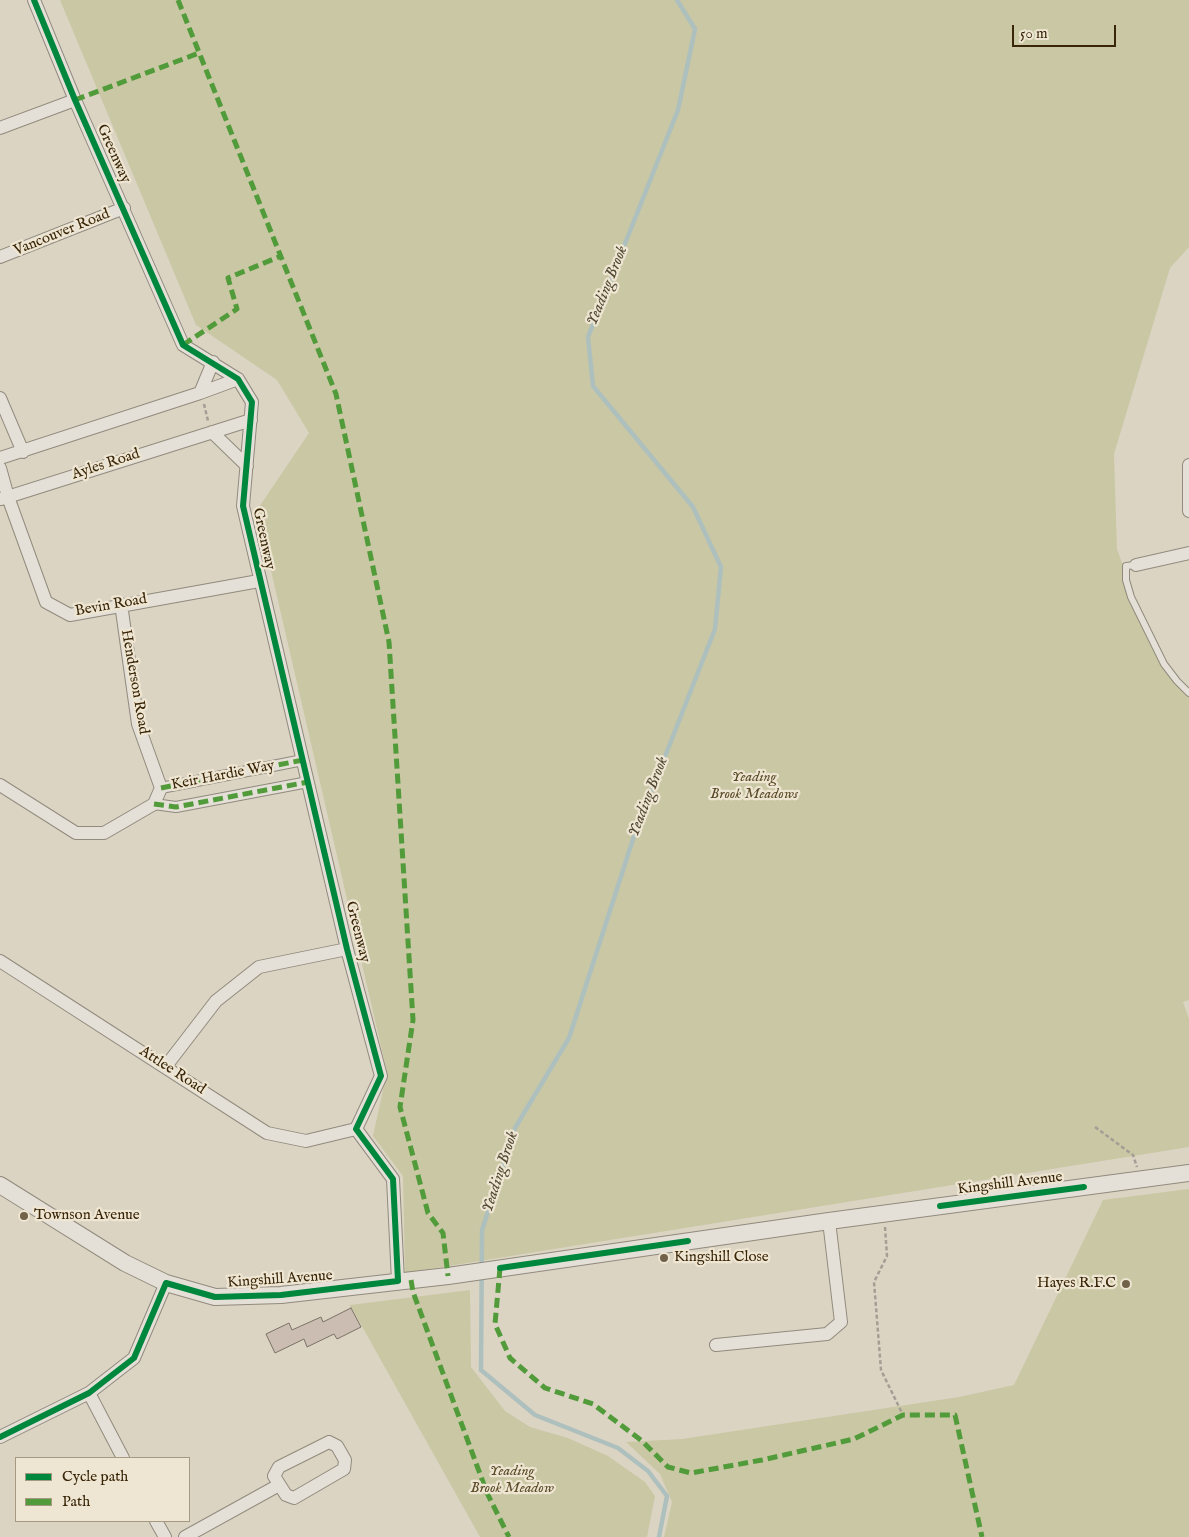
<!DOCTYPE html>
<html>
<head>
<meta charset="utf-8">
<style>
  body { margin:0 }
  #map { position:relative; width:1189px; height:1537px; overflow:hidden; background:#dbd4c3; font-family:"IM FELL English",serif }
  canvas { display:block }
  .legend { position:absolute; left:15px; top:1457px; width:175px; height:65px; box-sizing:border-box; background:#eee6d2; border:1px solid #a69981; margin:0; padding:6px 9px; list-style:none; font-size:15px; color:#392507 }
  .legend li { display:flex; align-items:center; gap:10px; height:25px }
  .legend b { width:25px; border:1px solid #a69981 }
  .scale { position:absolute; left:1012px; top:25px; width:104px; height:22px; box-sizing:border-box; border:2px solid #392507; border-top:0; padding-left:6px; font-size:15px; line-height:18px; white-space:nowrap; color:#392507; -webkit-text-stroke:4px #eee6d2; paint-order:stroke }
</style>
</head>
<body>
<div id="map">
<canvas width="1189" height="1537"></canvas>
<ul class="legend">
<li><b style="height:6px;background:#00873e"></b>Cycle path</li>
<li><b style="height:6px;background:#529b3a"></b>Path</li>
</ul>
<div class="scale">50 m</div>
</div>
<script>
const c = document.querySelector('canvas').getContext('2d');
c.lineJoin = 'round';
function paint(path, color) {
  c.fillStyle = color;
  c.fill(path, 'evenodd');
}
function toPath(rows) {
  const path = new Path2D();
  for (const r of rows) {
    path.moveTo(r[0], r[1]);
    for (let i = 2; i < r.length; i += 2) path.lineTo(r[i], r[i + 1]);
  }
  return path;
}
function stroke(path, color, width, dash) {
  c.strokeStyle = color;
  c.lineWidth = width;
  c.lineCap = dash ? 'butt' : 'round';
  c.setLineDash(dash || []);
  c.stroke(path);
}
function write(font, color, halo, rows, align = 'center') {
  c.font = font + ' "IM FELL English",serif';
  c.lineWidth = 4.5;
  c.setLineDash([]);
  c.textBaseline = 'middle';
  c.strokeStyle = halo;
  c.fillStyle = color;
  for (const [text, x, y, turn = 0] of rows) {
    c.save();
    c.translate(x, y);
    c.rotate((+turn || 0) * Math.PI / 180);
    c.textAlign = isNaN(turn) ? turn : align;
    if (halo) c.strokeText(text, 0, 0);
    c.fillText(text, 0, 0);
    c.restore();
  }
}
paint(toPath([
  [60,0,1189,0,1189,247,1170,268,1114,454,1117,549,1156,655,1189,689,1189,1000,1183,1002,1189,1019,1189,1147,405,1273,403,1176,373,1136,387,1072,257,510,309,433,277,380,196,325],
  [1189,1189,1189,1537,664,1537,672,1502,660,1474,626,1442,682,1439,959,1397,1014,1385,1103,1200],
  [470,1290,471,1367,505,1411,530,1427,568,1438,608,1456,645,1482,655,1496,647,1537,480,1537,350,1305]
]), '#c9c7a4');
stroke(toPath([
  [659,1537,667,1496,648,1471,618,1448,535,1415,481,1370,482,1230,515,1128,569,1038,635,833,715,629,721,567,693,507,593,386,588,337,678,110,695,29,677,0]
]), '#aec0bd', 4.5);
const building = toPath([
  [351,1308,361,1327,337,1339,334,1334,307,1347,304,1339,275,1353,266,1334,289,1323,292,1330,321,1317,323,1322,351,1308]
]);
paint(building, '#ccbdb2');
stroke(building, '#797264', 1);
const service = toPath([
  [1136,565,1126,566,1126,580,1131,597,1164,664,1177,681,1189,693]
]);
const pedestrian = toPath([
  [161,788,303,760],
  [154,804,176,807,308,782]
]);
const minor = toPath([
  [34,0,75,100,183,345,238,379,252,402,243,506,347,949,381,1076,356,1129],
  [0,128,75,100],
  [0,257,124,208],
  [200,393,238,379],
  [0,398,23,452],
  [212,432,247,466],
  [0,458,200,393,213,362],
  [1189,465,1189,511],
  [0,468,8,497,46,602,70,615,259,581],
  [1,499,251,420],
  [1136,565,1189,553],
  [0,785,76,833,104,833,154,804,161,788,138,724,121,604],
  [0,961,267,1133,306,1141,356,1129],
  [166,1066,216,1001,259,967,347,949],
  [356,1129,393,1179,398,1281],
  [716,1345,827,1334,841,1322,829,1221],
  [89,1393,123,1458],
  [0,1437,89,1393,134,1358,166,1283],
  [329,1442,337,1446,345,1460,344,1469,294,1498,286,1495,274,1476,279,1467,329,1442],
  [156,1521,165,1537],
  [185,1537,279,1485]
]);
const tertiary = toPath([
  [0,1185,125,1263,166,1283,215,1297,281,1295,448,1276,829,1221,1189,1173]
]);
stroke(service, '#918a7d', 8);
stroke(pedestrian, '#918a7d', 12);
stroke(minor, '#918a7d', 14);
stroke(tertiary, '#918a7d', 18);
stroke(toPath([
  [204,404,208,421],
  [1095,1127,1133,1155,1137,1167],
  [885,1227,887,1256,874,1282,881,1370,903,1415]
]), '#a49e95', 2.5, [4, 2.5]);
stroke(service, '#e4e0d7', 6);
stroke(pedestrian, '#e4e0d7', 10);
stroke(minor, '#e4e0d7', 12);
stroke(tertiary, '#e4e0d7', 16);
stroke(toPath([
  [178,0,336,394,389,642,413,1020,400,1107,428,1213,443,1233,448,1276],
  [75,100,199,53],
  [183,345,237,309,228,278,281,256],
  [161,788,303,760],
  [154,804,176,807,308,782],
  [500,1268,495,1324,510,1358,545,1388,593,1404,642,1441,668,1467,691,1473,762,1460,854,1439,903,1415,955,1415,982,1537],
  [411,1280,413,1292,487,1493,509,1537]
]), '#529b3a', 5, [10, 5]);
stroke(toPath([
  [940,1206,1084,1187],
  [500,1268,688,1241],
  [0,1437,89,1393,134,1358,166,1283,215,1297,281,1295,398,1281,393,1179,356,1129,381,1076,347,949,243,506,252,402,238,379,183,345,75,100,34,0]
]), '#00873e', 6);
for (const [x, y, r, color] of [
  [24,1216,5,"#726249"],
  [664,1258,5,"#726249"],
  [1126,1284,5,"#726249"]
]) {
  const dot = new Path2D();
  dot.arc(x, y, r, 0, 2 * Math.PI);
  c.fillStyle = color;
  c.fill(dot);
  stroke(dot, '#eee6d2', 2);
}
write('15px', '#392507', '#eee6d2', [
  ["Greenway",113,154,66],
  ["Vancouver Road",62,233,-22],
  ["Ayles Road",106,465,-18],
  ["Greenway",263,539,78],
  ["Bevin Road",111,606,-10],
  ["Henderson Road",134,682,80],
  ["Keir Hardie Way",223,776,-11],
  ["Greenway",357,932,76],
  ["Attlee Road",172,1071,33],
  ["Kingshill Avenue",1010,1184,-7],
  ["Kingshill Avenue",280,1280,-4]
]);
write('italic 15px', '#5a4b28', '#eee6d2', [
  ["Yeading",754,778],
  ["Brook Meadows",754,795],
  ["Yeading",512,1472],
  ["Brook Meadow",512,1489]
]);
write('15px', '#392507', '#eee6d2', [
  ["Townson Avenue",34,1216],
  ["Kingshill Close",674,1258],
  ["Hayes R.F.C",1116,1284,"right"]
], 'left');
write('italic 16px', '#524a34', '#eee6d2', [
  ["Yeading Brook",608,286,-68],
  ["Yeading Brook",649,797,-69],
  ["Yeading Brook",501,1172,-72]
]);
</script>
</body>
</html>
